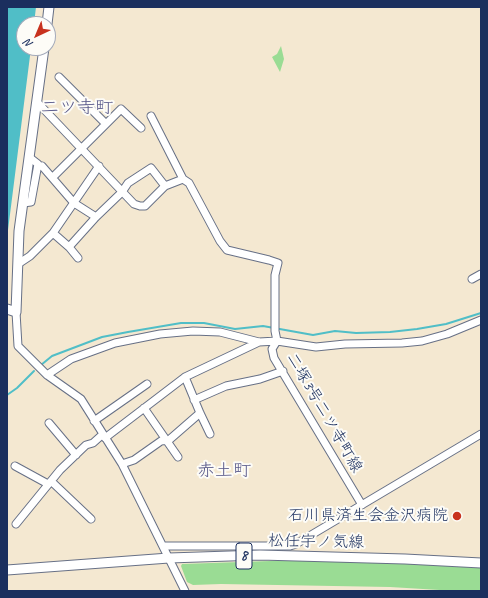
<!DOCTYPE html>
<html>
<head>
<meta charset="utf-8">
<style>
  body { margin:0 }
  #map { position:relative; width:488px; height:598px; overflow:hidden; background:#f4e8d1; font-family:Caveat,sans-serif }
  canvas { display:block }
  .frame { position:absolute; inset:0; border:8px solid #1b2f5e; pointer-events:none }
  .north { position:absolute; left:16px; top:16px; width:40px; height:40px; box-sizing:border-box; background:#fdfcf7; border:1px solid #a3aaba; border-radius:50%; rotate:224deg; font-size:11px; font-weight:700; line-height:16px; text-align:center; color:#1b2f5e }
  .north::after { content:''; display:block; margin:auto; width:14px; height:18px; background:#c8321e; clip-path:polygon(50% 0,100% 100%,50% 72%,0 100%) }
</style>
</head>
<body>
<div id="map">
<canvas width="488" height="598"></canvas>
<div class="frame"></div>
<div class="north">N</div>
</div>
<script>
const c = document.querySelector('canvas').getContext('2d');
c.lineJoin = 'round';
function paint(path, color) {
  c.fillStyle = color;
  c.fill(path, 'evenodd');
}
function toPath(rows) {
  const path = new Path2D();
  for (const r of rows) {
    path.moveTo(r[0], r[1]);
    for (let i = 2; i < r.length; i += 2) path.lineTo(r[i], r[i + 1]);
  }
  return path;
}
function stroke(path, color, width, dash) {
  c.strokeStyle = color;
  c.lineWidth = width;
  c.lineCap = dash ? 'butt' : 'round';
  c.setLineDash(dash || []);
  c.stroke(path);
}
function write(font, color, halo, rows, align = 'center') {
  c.font = font + ' Caveat,"Klee One",sans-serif';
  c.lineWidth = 4;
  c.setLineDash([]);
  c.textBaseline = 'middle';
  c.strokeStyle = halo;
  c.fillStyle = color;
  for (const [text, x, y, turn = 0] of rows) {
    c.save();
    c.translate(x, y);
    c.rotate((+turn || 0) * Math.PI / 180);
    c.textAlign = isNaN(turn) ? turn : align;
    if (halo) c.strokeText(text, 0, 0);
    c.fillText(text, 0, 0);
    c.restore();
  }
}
paint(toPath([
  [281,46,284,59,280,72,272,57,277,54],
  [299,560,406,563,481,568,481,591,456,591,390,587,221,584,193,585,187,582,181,566,182,564]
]), '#9adc94');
paint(toPath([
  [7,7,36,7,34,24,24,24,24,48,31,48,7,238]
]), '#50bec7');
stroke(toPath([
  [41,365,52,356,102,337,128,332,181,323,204,323,235,329,263,326,313,335,335,331,356,333,390,332,417,329,446,324,481,313],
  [7,395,17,388,34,371]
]), '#50bec7', 2);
const minor = toPath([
  [59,77,106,124],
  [37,102,134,204,140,206,145,206,165,186,183,179,189,183,220,241,227,250,269,260,278,263,275,275,275,331,277,341,272,349,274,358,362,505],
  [151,116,183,179],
  [42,166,74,203,96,217],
  [53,177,121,109,141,128],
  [23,203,31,202,38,164,29,157],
  [53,233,99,166],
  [69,247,78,258],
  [18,264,30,256,53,233,69,247,96,217,122,192,128,183,151,168,165,186],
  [472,279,481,274],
  [16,312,18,346,47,375,81,399,122,464,185,591],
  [47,375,71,359,115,343,160,334,193,331,220,332,259,342,277,341,316,347,345,344,402,343,422,341,447,334,481,320],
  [185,377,200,413,210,434],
  [194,400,226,386,260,379,283,371],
  [144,408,178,457],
  [94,421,147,384],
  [49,423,76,455],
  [105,438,185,377,259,342],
  [122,464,134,460,161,441,169,440,200,413],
  [15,466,48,484],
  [51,481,91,519],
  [16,524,60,470,86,445,93,443,103,434],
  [163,546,290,546,296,544,481,434]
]);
const major = toPath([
  [47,24,49,7],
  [7,309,16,312,19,231,44,48],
  [7,570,169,558,260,555,405,559,481,563]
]);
stroke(minor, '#677086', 9);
stroke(major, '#677086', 11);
stroke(minor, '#fff', 7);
stroke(major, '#fff', 9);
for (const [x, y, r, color] of [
  [457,516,5,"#c8321e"]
]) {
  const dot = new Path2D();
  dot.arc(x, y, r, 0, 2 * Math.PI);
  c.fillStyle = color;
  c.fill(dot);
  stroke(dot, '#fdfcf7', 1.5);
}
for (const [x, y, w] of [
  [244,556,16]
]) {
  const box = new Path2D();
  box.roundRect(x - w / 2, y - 13, w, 26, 3);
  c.fillStyle = '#fdfcf7';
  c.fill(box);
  stroke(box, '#1b2f5e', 1);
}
write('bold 15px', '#1b2f5e', null, [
  ["8",244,556]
]);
write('16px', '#1b2f5e', '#fdfcf7', [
  ["二塚3号二ツ寺町線",324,413,60],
  ["松任宇ノ気線",316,542,1]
]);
write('16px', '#1b2f5e', '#fdfcf7', [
  ["石川県済生会金沢病院",448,516]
], 'right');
write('18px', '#565688', '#fdfcf7', [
  ["二ツ寺町",77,108],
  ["赤土町",224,471]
]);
</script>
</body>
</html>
